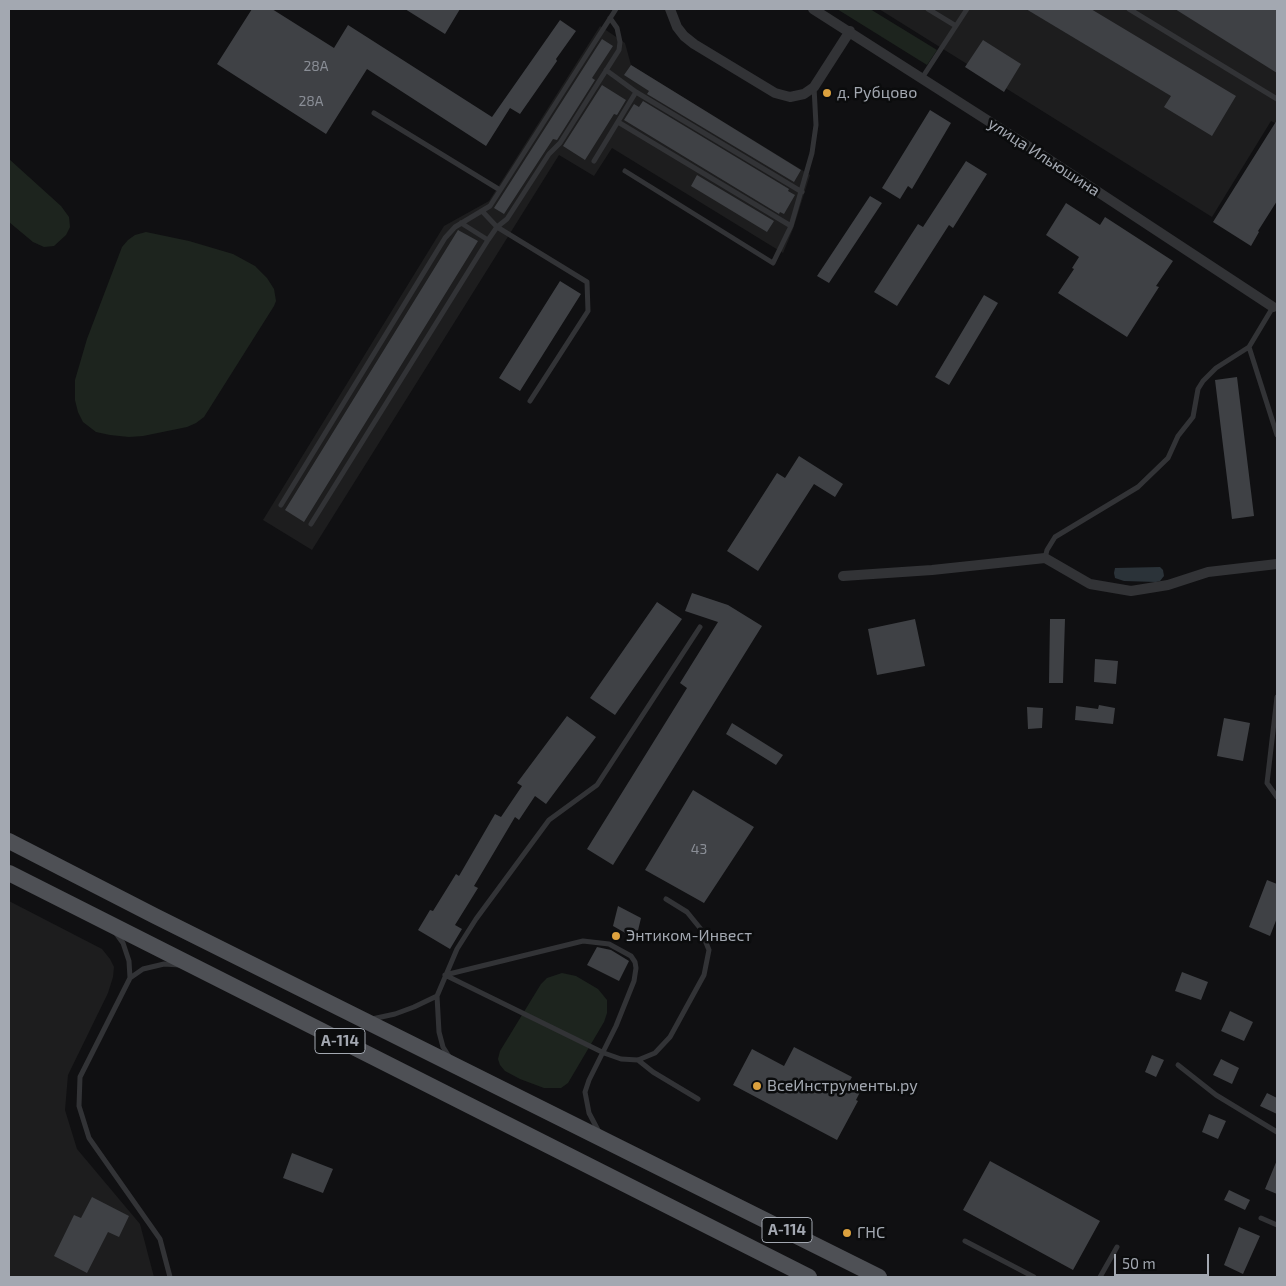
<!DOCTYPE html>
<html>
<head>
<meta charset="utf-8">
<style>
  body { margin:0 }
  #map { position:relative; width:1286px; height:1286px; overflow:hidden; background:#101012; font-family:"Exo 2",sans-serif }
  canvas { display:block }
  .frame { position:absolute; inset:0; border:10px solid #a3a8b1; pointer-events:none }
  .scale { position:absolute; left:1114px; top:1254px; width:95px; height:22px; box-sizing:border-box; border:2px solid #a3a8b1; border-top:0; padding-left:6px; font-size:15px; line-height:18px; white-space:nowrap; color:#a3a8b1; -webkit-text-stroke:4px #0b0c0d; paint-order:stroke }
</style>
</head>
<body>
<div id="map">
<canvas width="1286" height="1286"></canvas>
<div class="frame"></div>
<div class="scale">50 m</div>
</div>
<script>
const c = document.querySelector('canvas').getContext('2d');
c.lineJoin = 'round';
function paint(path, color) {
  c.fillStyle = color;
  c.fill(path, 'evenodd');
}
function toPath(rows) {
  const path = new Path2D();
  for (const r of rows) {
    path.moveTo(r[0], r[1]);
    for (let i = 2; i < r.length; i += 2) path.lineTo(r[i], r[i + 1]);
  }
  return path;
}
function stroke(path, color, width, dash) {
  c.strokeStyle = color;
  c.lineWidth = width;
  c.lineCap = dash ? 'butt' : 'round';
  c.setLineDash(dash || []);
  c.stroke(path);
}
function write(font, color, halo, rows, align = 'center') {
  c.font = font + ' "Exo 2",sans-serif';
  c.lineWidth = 5;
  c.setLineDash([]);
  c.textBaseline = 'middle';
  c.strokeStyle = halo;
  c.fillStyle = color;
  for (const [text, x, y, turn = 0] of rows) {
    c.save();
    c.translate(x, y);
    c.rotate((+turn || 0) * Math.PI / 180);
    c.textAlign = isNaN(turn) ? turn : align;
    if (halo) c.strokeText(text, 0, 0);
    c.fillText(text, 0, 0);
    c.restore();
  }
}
paint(toPath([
  [879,9,1277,9,1277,124,1271,121,1212,217],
  [600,26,625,43,631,65,810,175,793,229,783,253,612,148,594,176,559,155,312,550,263,520,444,226,489,201],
  [9,901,102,949,110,959,114,967,113,977,108,993,68,1075,65,1110,77,1149,140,1224,154,1277,9,1277]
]), '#1d1d1e');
paint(toPath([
  [837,9,870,9,937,50,927,65],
  [9,159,61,206,69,217,70,227,66,235,54,246,44,247,33,242,9,222],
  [146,232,189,241,233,254,255,266,267,278,274,289,276,301,274,306,204,417,196,423,187,427,143,436,129,437,110,435,96,432,83,422,78,412,75,400,75,380,87,339,122,247,128,240,135,235],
  [562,973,576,976,598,989,607,1000,607,1013,604,1022,568,1083,561,1088,544,1088,520,1079,505,1071,500,1065,498,1059,500,1051,541,984,547,978]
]), '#1d241e');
paint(toPath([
  [1160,567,1163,570,1164,576,1160,581,1156,582,1124,581,1115,578,1114,573,1115,568]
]), '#2b3339');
paint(toPath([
  [252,9,272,9,334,48,348,25,492,117,560,20,576,31,556,59,557,61,520,114,510,108,486,146,367,69,326,134,217,64],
  [405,9,460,9,445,34],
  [1026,9,1091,9,1236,96,1212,136,1164,107,1171,96],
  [1175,9,1277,9,1277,73],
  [602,39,613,46,592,78,595,80,557,140,553,139,504,214,494,208],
  [983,40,1021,64,1004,92,965,67],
  [631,65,801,170,794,182,647,94,649,91,624,75],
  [602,85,626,100,617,115,614,114,585,160,563,146],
  [643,101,789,189,788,191,795,195,784,214,780,212,779,214,624,120,634,104,639,107],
  [930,110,951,123,912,189,908,186,900,199,882,188],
  [1277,120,1277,201,1258,231,1259,232,1251,246,1213,222],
  [966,161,987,174,953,228,949,225,897,306,874,292,918,224,923,227],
  [697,175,774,221,767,232,691,186],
  [870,196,882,203,829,283,817,276],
  [1066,203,1100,225,1105,217,1173,261,1156,286,1159,287,1127,337,1058,293,1074,269,1072,268,1079,257,1046,235],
  [458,230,478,241,304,522,285,510],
  [560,281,581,294,520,391,499,378],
  [984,295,998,303,949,385,935,377],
  [1237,377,1254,516,1232,519,1215,380],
  [799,456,843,484,835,497,814,484,758,571,727,551,777,473,785,478],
  [692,593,728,605,762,626,613,865,587,849,687,688,680,683,718,622,685,611],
  [657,602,682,619,615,715,590,698],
  [915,619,925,666,877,675,868,629],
  [1050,619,1065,619,1063,683,1049,683],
  [1095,659,1118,661,1116,684,1094,682],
  [1099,705,1115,708,1113,724,1075,720,1076,706,1098,709],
  [1027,707,1043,708,1042,728,1028,729],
  [567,716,596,737,546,804,535,796,519,820,515,817,474,886,478,888,455,925,462,929,450,949,418,930,430,910,433,911,456,874,459,876,495,814,501,817,522,786,517,783],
  [1224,718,1250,723,1243,761,1217,756],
  [732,723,783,755,776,765,726,734],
  [693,790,754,827,704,903,645,870],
  [1267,880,1277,884,1277,918,1270,936,1249,927],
  [618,906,641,918,636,939,613,926],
  [597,947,611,950,629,961,619,981,587,965],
  [1182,972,1208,982,1201,1000,1175,991],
  [1230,1011,1253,1022,1244,1041,1221,1031],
  [794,1047,852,1077,847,1086,860,1092,856,1100,858,1101,837,1140,733,1085,752,1049,784,1066],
  [1152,1055,1164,1060,1156,1077,1145,1072],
  [1221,1059,1239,1068,1232,1084,1213,1075],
  [1267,1093,1277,1098,1277,1114,1260,1106],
  [1209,1114,1226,1121,1218,1139,1202,1132],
  [292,1153,333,1169,323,1193,283,1178],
  [1277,1160,1277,1194,1265,1189],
  [990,1161,1100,1221,1073,1270,963,1210],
  [1229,1190,1250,1200,1245,1210,1224,1200],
  [92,1197,129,1216,119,1237,108,1232,87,1273,54,1256,74,1215,81,1218],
  [1239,1227,1260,1236,1243,1274,1224,1265]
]), '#3f4145');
stroke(toPath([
  [928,9,956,26],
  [1129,9,1277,99],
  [606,70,636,92],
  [922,78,967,9],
  [374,113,500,190],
  [618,122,791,226],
  [594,161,636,92,802,192],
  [625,171,773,263,791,226,812,153,816,125,814,87],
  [482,211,497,227,587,282,588,311,530,401],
  [461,223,488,240],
  [1249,347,1277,435],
  [281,505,445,238,455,227,490,206,616,9],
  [311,524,488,240,497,227,507,219,549,154,560,143,619,50,620,42,617,28,610,18],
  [1045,558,1047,550,1055,537,1138,487,1168,458,1178,436,1193,417,1198,389,1203,381,1216,368,1249,347,1273,307],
  [1277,697,1267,783,1277,797],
  [115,932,123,943,129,961,130,978],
  [445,975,604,1053,621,1059,638,1060,655,1053,670,1037,704,975,709,950,700,928,687,912,666,899],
  [445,975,583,941,609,944,631,956,635,962,636,968,634,981,616,1026,589,1080,585,1092,589,1113,599,1132],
  [372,1019,395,1014,414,1007,437,996],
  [450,1058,443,1047,439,1032,437,996,457,949,476,919,549,820,597,785,700,627],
  [638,1060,653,1072,698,1099],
  [1178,1065,1216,1095,1277,1132],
  [1261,1218,1277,1225],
  [965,1241,1034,1277],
  [170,1277,160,1239,89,1138,79,1106,80,1077,130,978,143,969,164,964,180,965],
  [1100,1277,1117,1247]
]), '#323336', 5);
stroke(toPath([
  [670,9,677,27,684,36,694,44,775,93,790,97,804,94,814,87,850,31],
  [813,9,1048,159,1273,307],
  [843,576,932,570,1045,558,1090,584,1131,591,1168,585,1208,572,1277,564]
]), '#323336', 10);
stroke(toPath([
  [9,841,155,916,879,1277],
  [9,873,809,1277]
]), '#4e5055', 16);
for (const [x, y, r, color] of [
  [827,93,5,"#dca13e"],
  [616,936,5,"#dca13e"],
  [757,1086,5,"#dca13e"],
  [847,1233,5,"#dca13e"]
]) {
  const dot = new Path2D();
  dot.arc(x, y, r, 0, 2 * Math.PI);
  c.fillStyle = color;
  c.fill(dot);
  stroke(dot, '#0b0c0d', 2);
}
write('14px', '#8a8e96', null, [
  ["28А",316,66],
  ["28А",311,101],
  ["43",699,849]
]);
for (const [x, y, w] of [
  [340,1041,50],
  [787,1230,50]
]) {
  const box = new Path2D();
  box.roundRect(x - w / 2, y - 12.5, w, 25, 4);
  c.fillStyle = '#0b0c0d';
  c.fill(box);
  stroke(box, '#a3a8b1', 1);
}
write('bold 15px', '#a3a8b1', null, [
  ["А-114",340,1041],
  ["А-114",787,1230]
]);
write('16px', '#a3a8b1', '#0b0c0d', [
  ["д. Рубцово",837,93],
  ["Энтиком-Инвест",626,936],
  ["ВсеИнструменты.ру",767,1086],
  ["ГНС",857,1233]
], 'left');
write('16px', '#a3a8b1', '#0b0c0d', [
  ["улица Ильюшина",1044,157,33]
]);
</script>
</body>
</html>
